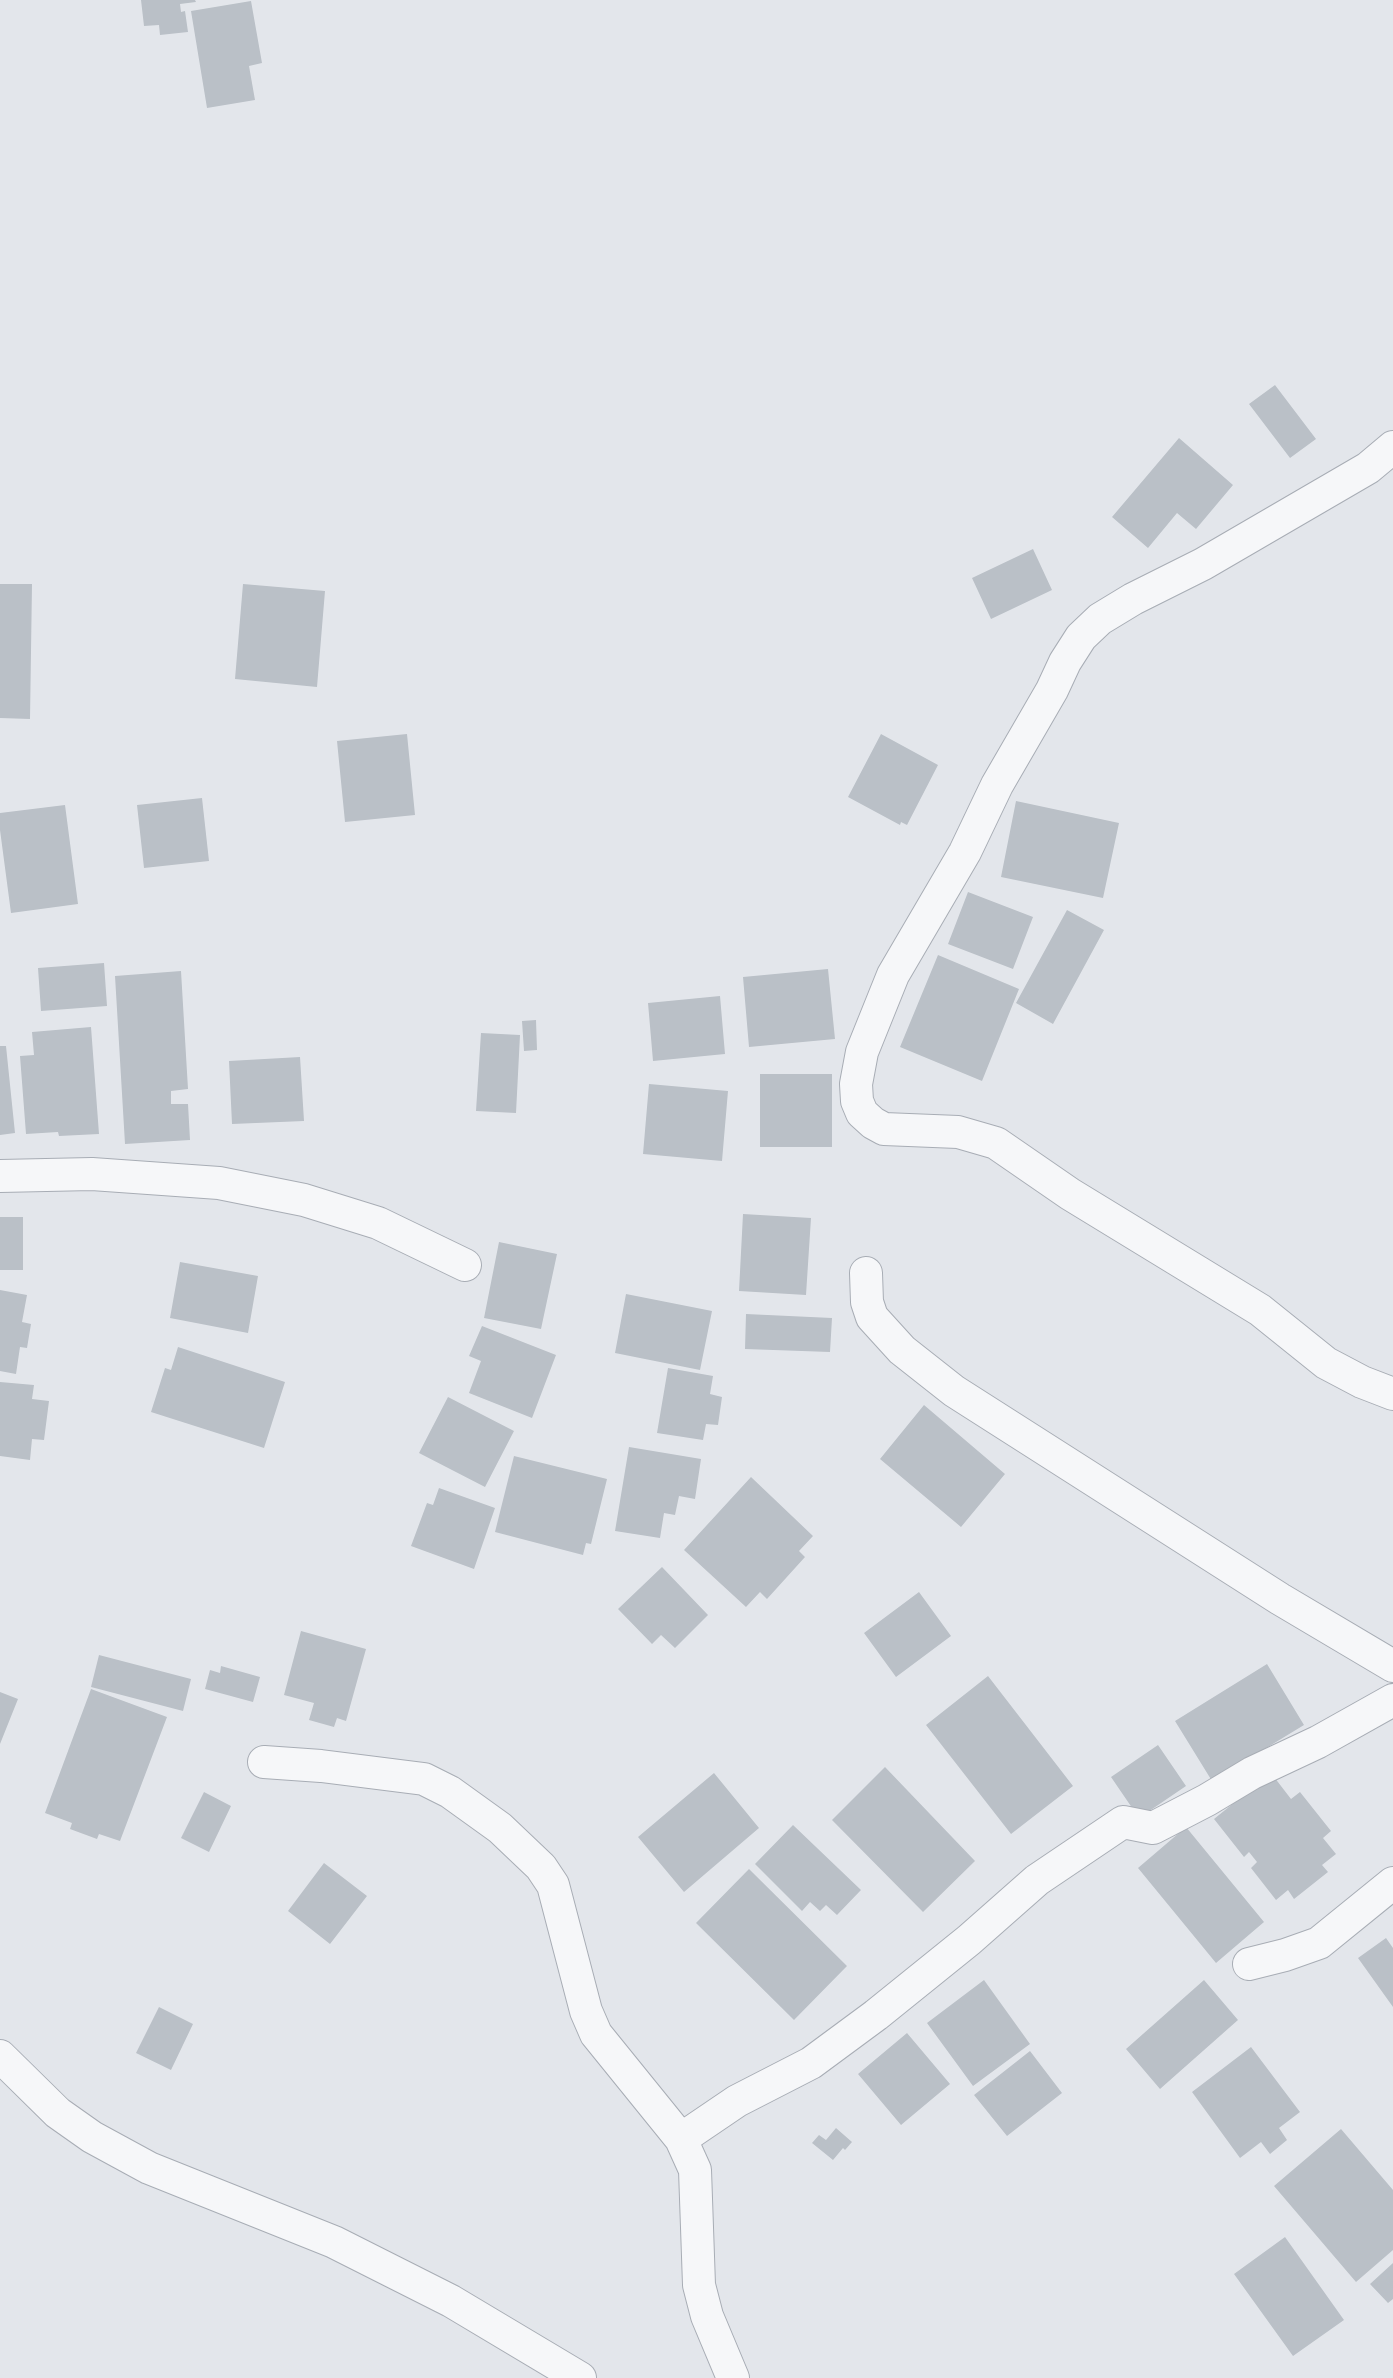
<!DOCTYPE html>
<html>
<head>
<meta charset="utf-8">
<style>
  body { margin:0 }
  canvas { display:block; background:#e3e6eb }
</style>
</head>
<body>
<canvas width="1393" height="2378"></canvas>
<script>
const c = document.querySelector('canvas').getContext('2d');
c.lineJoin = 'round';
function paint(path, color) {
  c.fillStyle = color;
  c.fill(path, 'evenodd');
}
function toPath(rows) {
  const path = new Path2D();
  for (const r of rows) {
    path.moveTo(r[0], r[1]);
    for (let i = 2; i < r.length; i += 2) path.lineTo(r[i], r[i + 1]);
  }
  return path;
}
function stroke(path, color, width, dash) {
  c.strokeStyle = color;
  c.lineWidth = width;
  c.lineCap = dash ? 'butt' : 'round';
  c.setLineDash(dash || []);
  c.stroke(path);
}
paint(toPath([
  [141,0,195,0,196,2,180,4,181,12,185,11,188,32,160,35,159,25,144,26],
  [251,1,262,63,249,66,255,100,207,108,191,11],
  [1275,385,1316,439,1290,458,1249,404],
  [1179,438,1233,485,1196,529,1177,513,1148,548,1112,517],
  [1033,549,1052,590,991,619,972,578],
  [0,584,32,584,30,719,0,718],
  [243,584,325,591,317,687,235,679],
  [407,734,415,815,345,822,337,741],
  [881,734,938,765,907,825,901,822,900,825,848,797],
  [202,798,209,861,144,868,137,805],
  [1016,801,1119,823,1103,898,1001,877],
  [65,805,78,904,11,913,0,830,0,813],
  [968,892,1033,917,1013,969,948,944],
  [1067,910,1104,930,1053,1024,1016,1003],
  [938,955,1019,989,982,1081,900,1047],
  [104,963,107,1006,41,1011,38,968],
  [828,969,835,1039,749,1047,743,977],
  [181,971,188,1089,171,1091,171,1104,188,1104,190,1140,125,1144,115,976],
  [720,996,725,1054,653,1061,648,1003],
  [536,1020,537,1050,524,1051,522,1021],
  [91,1027,99,1134,59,1136,58,1132,26,1134,20,1056,34,1055,32,1032],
  [481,1033,520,1035,516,1113,476,1111],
  [0,1046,6,1046,15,1133,0,1135],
  [300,1057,304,1121,232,1124,229,1061],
  [760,1074,832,1074,832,1147,760,1147],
  [649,1084,728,1091,722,1161,643,1154],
  [743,1214,811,1218,806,1295,739,1291],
  [0,1217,23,1217,23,1270,0,1270],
  [499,1242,557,1254,541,1329,484,1318],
  [180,1262,258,1276,248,1333,170,1318],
  [0,1290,27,1295,22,1322,31,1324,27,1348,20,1347,16,1374,0,1371],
  [626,1294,712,1311,700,1370,615,1353],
  [746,1314,832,1318,830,1352,745,1349],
  [482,1326,556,1355,532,1418,469,1393,481,1361,469,1356],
  [178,1347,285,1382,264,1448,151,1412,165,1368,171,1370],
  [668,1368,713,1376,710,1394,722,1397,718,1425,706,1424,703,1440,657,1433],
  [0,1382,34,1385,32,1399,49,1401,44,1440,32,1439,30,1460,0,1456],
  [448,1397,514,1431,485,1487,419,1453],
  [924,1405,1005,1474,961,1527,880,1459],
  [629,1447,701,1459,695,1499,679,1496,675,1515,664,1513,660,1538,615,1531],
  [514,1456,607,1479,591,1544,586,1543,583,1555,495,1532],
  [751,1477,813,1536,799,1551,805,1557,767,1599,760,1592,746,1607,684,1550],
  [439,1488,495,1508,474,1569,411,1546,427,1503,433,1505],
  [662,1567,708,1615,675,1648,661,1635,652,1644,618,1609],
  [919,1592,951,1636,896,1677,864,1633],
  [301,1631,366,1649,346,1721,337,1718,334,1727,309,1720,314,1703,284,1695],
  [99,1655,191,1679,183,1711,91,1687],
  [1267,1664,1304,1725,1212,1781,1175,1721],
  [221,1666,260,1677,253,1702,205,1689,210,1670,220,1673],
  [988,1676,1073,1786,1011,1834,926,1725],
  [91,1689,167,1717,120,1841,99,1834,97,1839,70,1829,72,1823,45,1813],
  [0,1692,18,1699,0,1744],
  [1158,1745,1186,1786,1139,1818,1111,1777],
  [885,1767,975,1861,923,1912,832,1820],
  [714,1773,759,1828,684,1892,638,1837],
  [1271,1773,1291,1799,1300,1792,1331,1831,1323,1838,1336,1854,1322,1865,1328,1872,1294,1899,1288,1890,1276,1900,1251,1868,1257,1862,1249,1852,1244,1857,1214,1819],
  [204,1792,231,1806,209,1852,181,1838],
  [793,1825,861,1890,837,1915,826,1905,820,1911,810,1902,802,1911,755,1864],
  [1186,1827,1264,1922,1216,1963,1138,1868],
  [324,1863,367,1896,330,1944,288,1911],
  [749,1869,847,1966,794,2020,696,1923],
  [1386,1938,1393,1948,1393,2007,1358,1958],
  [984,1980,1030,2044,973,2086,927,2023],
  [1204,1980,1238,2020,1160,2089,1126,2049],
  [159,2007,193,2024,171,2070,136,2053],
  [907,2033,950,2084,901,2125,858,2074],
  [1251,2047,1300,2112,1279,2128,1287,2140,1270,2154,1261,2142,1240,2158,1192,2092],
  [1030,2051,1062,2093,1007,2136,974,2095],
  [836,2128,852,2142,845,2150,843,2148,833,2160,812,2143,819,2135,826,2140],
  [1341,2129,1393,2190,1393,2250,1356,2282,1274,2186],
  [1285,2237,1344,2320,1293,2356,1234,2274],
  [1393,2263,1393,2299,1388,2303,1370,2284]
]), '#bac0c7');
const minor = toPath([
  [1393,447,1368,468,1203,564,1133,599,1100,619,1081,637,1065,662,1052,690,997,785,965,852,893,975,862,1052,856,1084,857,1101,862,1113,873,1123,884,1129,958,1132,996,1143,1070,1194,1260,1310,1326,1363,1362,1382,1393,1394],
  [0,1176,92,1174,219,1183,304,1200,378,1223,465,1265],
  [866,1273,867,1302,872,1317,902,1350,954,1391,1280,1599,1393,1666],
  [264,1762,321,1766,424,1779,450,1792,500,1828,541,1867,553,1885,586,2011,596,2034,681,2139,695,2170,699,2285,707,2316,733,2378],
  [1249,1964,1285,1955,1319,1943,1393,1883],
  [0,2056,58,2113,92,2137,149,2168,334,2242,451,2301,580,2378],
  [681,2139,737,2101,811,2063,876,2015,969,1940,1037,1880,1123,1822,1153,1828,1207,1800,1252,1773,1318,1742,1393,1700]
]);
stroke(minor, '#a8adb5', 34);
stroke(minor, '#f6f7f9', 32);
</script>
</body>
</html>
